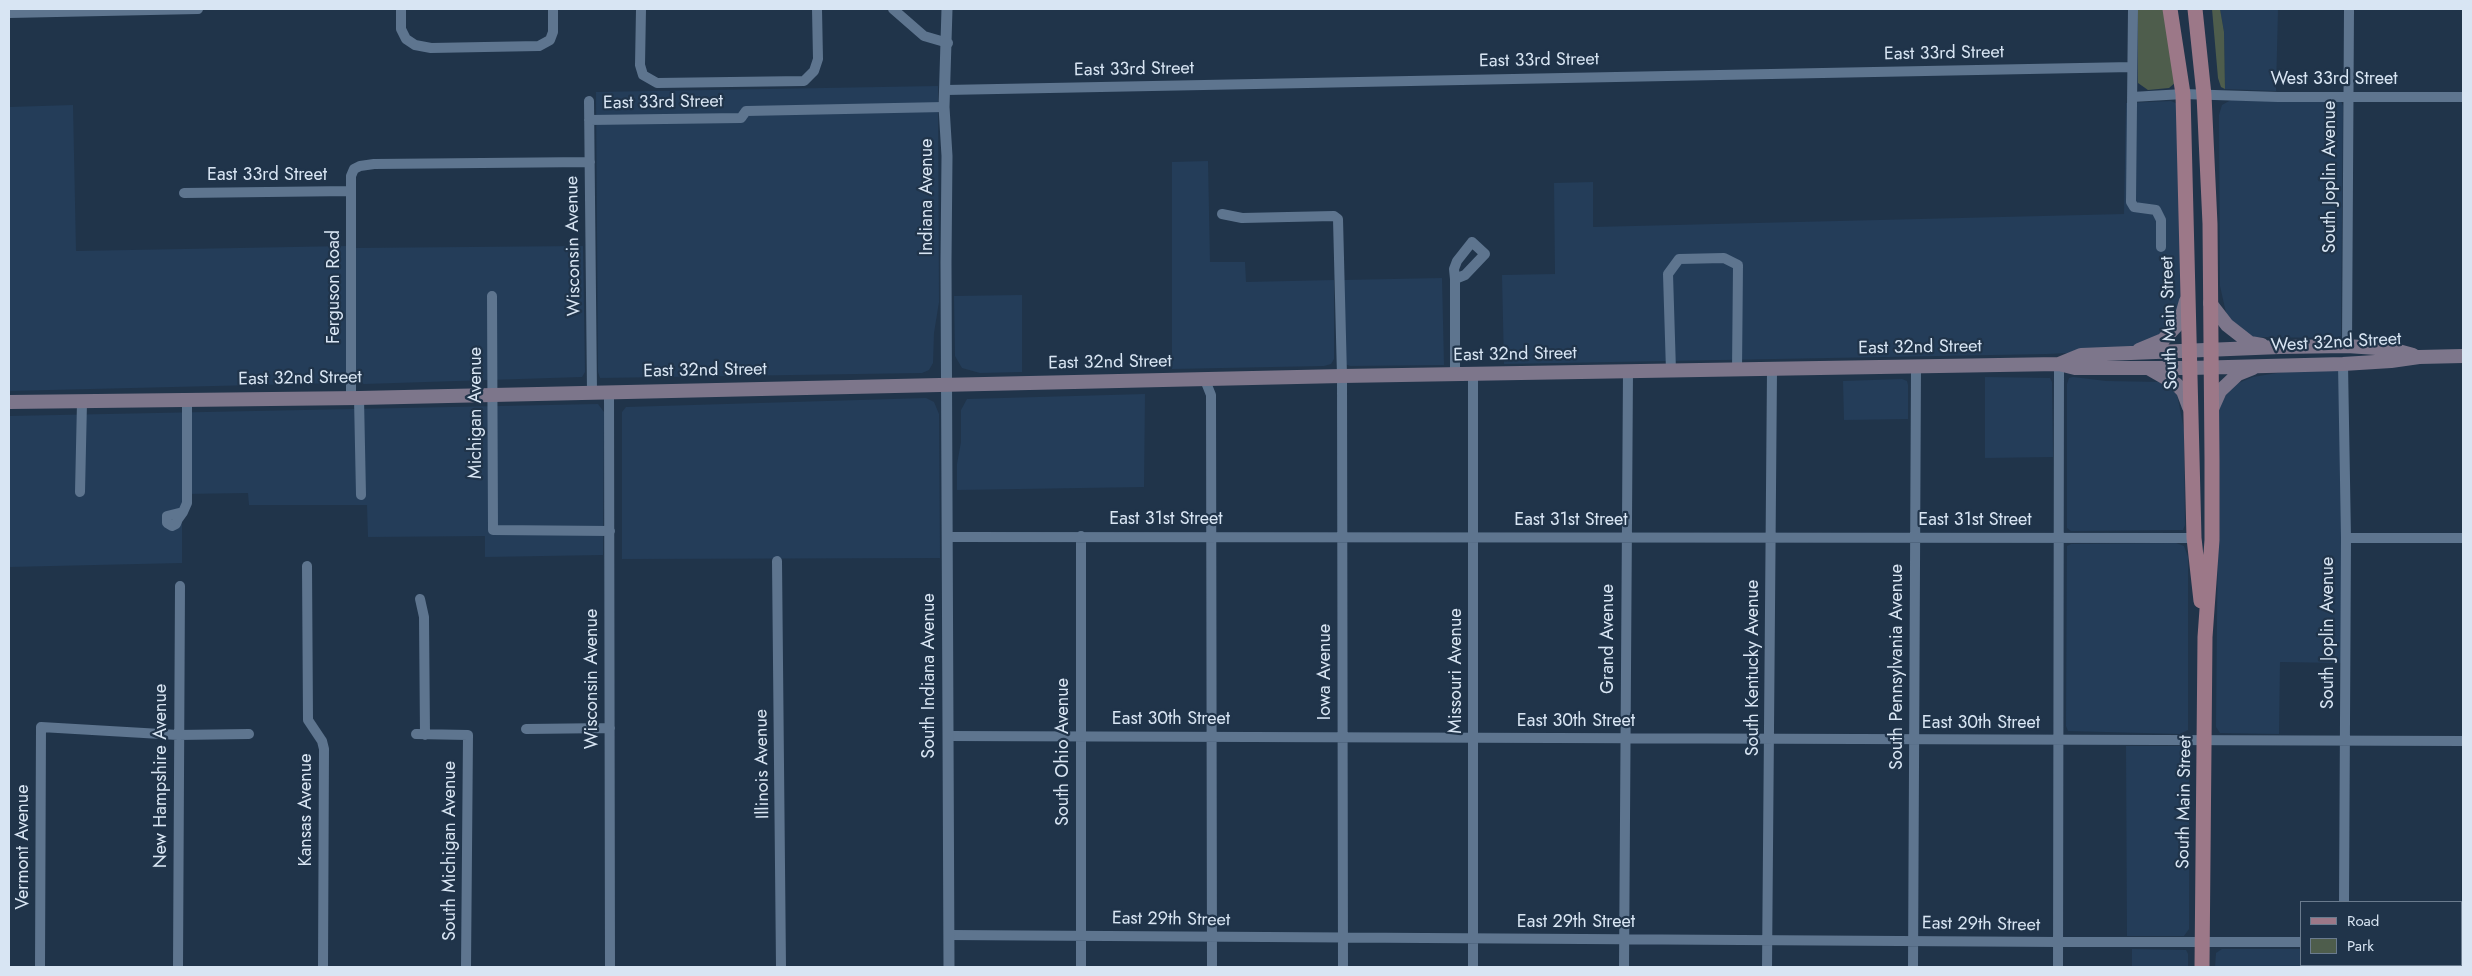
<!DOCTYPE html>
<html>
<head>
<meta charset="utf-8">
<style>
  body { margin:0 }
  #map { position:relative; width:2472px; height:976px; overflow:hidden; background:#20344a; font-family:Jost,sans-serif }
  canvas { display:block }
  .frame { position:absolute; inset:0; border:10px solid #d8e5f3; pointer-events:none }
  .legend { position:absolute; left:2300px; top:901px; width:162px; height:65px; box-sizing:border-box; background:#20344a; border:1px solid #6a7b8e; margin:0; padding:6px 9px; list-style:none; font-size:15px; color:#d8e5f3 }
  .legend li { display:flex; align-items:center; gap:10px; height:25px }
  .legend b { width:25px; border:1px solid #6a7b8e }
</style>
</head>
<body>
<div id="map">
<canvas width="2472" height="976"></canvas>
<div class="frame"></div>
<ul class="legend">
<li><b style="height:6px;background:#9c7888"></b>Road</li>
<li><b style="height:14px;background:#4e5d4c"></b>Park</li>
</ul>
</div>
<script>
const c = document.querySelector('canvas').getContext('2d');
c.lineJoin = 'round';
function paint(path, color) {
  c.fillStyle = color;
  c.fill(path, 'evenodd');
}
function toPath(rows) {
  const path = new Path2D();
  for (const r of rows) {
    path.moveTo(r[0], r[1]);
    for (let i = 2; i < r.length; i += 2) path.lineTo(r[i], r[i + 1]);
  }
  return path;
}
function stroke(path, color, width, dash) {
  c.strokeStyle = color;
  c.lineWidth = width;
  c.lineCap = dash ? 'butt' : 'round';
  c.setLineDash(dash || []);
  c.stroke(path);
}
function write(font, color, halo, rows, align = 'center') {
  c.font = font + ' Jost,sans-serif';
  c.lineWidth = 4.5;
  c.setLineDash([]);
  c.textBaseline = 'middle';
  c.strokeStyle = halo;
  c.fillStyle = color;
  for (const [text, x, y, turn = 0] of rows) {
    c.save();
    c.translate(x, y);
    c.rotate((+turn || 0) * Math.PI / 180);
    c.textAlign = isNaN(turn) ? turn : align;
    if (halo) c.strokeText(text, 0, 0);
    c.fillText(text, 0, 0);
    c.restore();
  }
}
paint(toPath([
  [2220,9,2278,9,2276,91,2225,89,2224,32],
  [938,86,939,302,934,333,933,363,929,370,922,373,600,378,598,372,596,92],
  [2231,100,2341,101,2343,106,2341,336,2335,338,2252,337,2227,317,2220,286,2219,115,2222,105],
  [2171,101,2180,105,2182,305,2167,331,2136,346,2107,351,2047,354,1504,364,1502,275,1555,274,1554,183,1593,182,1593,227,2124,214,2126,103],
  [73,105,76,251,347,246,346,375,343,381,338,383,9,391,9,107],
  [1208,161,1210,262,1245,262,1246,282,1334,280,1334,359,1331,364,1324,366,1172,369,1172,162],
  [583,246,585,372,582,377,364,384,358,381,356,377,355,248],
  [1442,278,1444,365,1350,366,1345,364,1343,280],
  [1022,295,1022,372,980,373,962,368,955,356,954,296],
  [2336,370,2340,371,2342,375,2341,663,2280,662,2279,734,2220,733,2216,727,2219,408,2225,395,2236,384,2253,377,2283,372],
  [1985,377,2050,378,2052,382,2053,457,1985,458],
  [2073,377,2106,381,2162,382,2177,394,2184,430,2185,525,2183,530,2071,531,2067,528,2067,384,2069,378],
  [1902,379,1907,381,1908,385,1908,419,1844,420,1843,381],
  [1145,394,1144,487,957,490,957,464,961,442,961,410,967,399],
  [926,398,934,402,939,414,940,558,622,559,622,412,626,407],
  [598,404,604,412,603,555,485,557,485,536,368,537,367,505,249,505,248,493,182,494,182,563,9,567,9,416],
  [2176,543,2184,546,2188,557,2188,730,2180,734,2068,731,2066,726,2067,546,2071,544],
  [2126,746,2183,746,2189,749,2189,929,2184,936,2127,936],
  [2132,949,2186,950,2188,954,2188,967,2132,967],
  [2222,949,2301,949,2301,965,2339,965,2339,967,2215,967,2216,953]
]), '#243d59');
paint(toPath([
  [2138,9,2166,9,2176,82,2169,88,2148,90,2138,83],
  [2212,9,2220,9,2224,32,2225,89,2221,87,2218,78]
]), '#4e5d4c');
stroke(toPath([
  [401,9,401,29,406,39,415,45,431,48,539,46,550,40,553,32,553,9],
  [641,9,640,65,643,75,657,83,804,81,814,71,818,59,817,9],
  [893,9,924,36,948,43],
  [2133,9,2131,202,2134,207,2156,210,2161,220,2161,247],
  [9,13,198,9],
  [946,90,2132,67],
  [2132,97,2183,94,2278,97,2463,97],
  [589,101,592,392],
  [589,120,741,118,746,111,944,107],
  [184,193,351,191],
  [1222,214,1242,218,1334,216,1338,219,1342,376,1343,967],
  [1472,242,1485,254,1465,275,1455,279,1454,269,1457,261,1472,242],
  [1455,279,1455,375],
  [492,296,493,530,610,531],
  [2347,346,2349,9],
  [2343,364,2346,538,2344,902],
  [1671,371,1668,274,1679,259,1724,258,1738,265,1737,371],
  [1473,375,1473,967],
  [1205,380,1211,395,1212,967],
  [609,391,610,967],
  [351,398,351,176,354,169,360,166,374,164,590,162],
  [359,398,361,495],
  [80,492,82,402],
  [183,512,167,516,167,523,172,526,176,524,178,519,183,512,187,503,187,400],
  [1081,536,1081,967],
  [947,537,2194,538],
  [2346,538,2463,538],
  [777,561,781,967],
  [307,566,308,720,322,741,324,749,323,967],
  [420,599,424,617,425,735],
  [526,729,610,728],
  [416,734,468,735,466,967],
  [948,736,2463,741],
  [949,935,2058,942,2301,942],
  [2461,942,2463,942],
  [40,967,41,727,178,735,249,734],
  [178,967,180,586],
  [1624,967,1628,371],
  [1767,967,1772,370],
  [1913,967,1916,367],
  [2058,967,2059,364],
  [2344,967,2344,965]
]), '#5e758f', 10);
stroke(toPath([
  [947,9,944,107,947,156,946,262,949,967]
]), '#5e758f', 11);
stroke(toPath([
  [2210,303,2227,325,2250,343,2262,345],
  [2139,350,2163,340,2180,322,2186,301],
  [2059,364,2081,355,2280,347,2347,346,2391,349,2413,355],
  [2148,368,2176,384,2183,391,2189,407],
  [9,402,359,398,1342,376,2059,364,2075,368,2190,368,2343,364,2391,361,2419,357,2463,356],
  [2212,409,2220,391,2238,374,2253,368]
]), '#7d768b', 14);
stroke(toPath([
  [2170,9,2183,94,2194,538,2201,601],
  [2195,9,2204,95,2210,224,2212,460,2212,540,2205,637,2202,967]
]), '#9c7888', 15);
write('18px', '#d8e5f3', '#20344a', [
  ["East 33rd Street",1944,54,-1],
  ["East 33rd Street",1539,61,-1],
  ["East 33rd Street",1134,70,-1],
  ["West 33rd Street",2334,80],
  ["East 33rd Street",663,103,-1],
  ["East 33rd Street",267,176],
  ["South Joplin Avenue",2331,177,-90],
  ["Indiana Avenue",928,197,-90],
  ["Wisconsin Avenue",574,246,-91],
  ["Ferguson Road",335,287,-90],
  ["South Main Street",2170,323,-92],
  ["West 32nd Street",2336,343,-3],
  ["East 32nd Street",1920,348,-1],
  ["East 32nd Street",1515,355,-1],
  ["East 32nd Street",1110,363,-1],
  ["East 32nd Street",705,371,-1],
  ["East 32nd Street",300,379,-1],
  ["Michigan Avenue",477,413,-90],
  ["East 31st Street",1166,520],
  ["East 31st Street",1571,521],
  ["East 31st Street",1975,521],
  ["South Joplin Avenue",2329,633,-90],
  ["Grand Avenue",1609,639,-90],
  ["South Pennsylvania Avenue",1898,667,-90],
  ["South Kentucky Avenue",1754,668,-90],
  ["Missouri Avenue",1457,671,-90],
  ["Iowa Avenue",1326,672,-90],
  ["South Indiana Avenue",930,676,-90],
  ["Wisconsin Avenue",593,679,-90],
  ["East 30th Street",1171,720],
  ["East 30th Street",1576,722],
  ["East 30th Street",1981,724],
  ["South Ohio Avenue",1064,752,-90],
  ["Illinois Avenue",763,764,-91],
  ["New Hampshire Avenue",162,776,-90],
  ["South Main Street",2185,802,-89],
  ["Kansas Avenue",307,810,-90],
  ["Vermont Avenue",24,847,-90],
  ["South Michigan Avenue",451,851,-90],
  ["East 29th Street",1171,920,1],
  ["East 29th Street",1576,923],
  ["East 29th Street",1981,925,1]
]);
</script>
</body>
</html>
